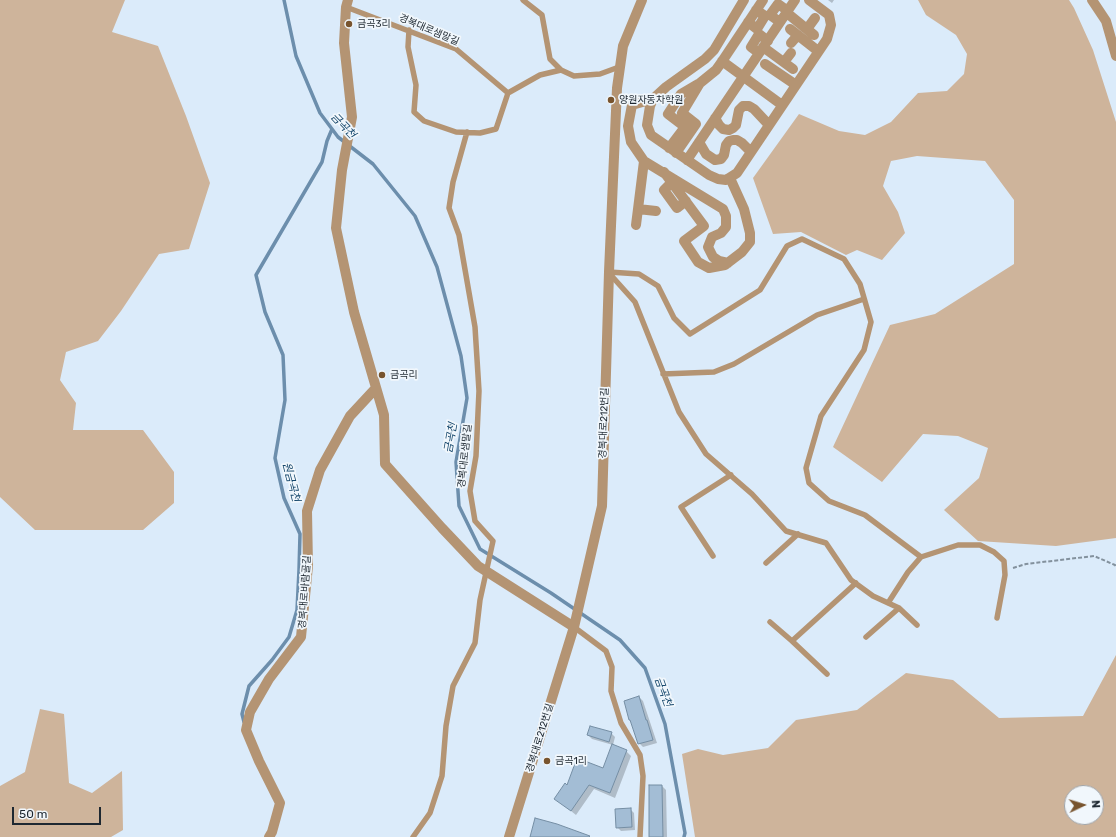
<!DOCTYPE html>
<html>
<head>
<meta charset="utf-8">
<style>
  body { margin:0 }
  #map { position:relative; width:1116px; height:837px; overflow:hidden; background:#dbebfa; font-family:Rubik,sans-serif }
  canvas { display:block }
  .north { position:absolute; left:1064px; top:785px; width:40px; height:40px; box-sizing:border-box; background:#f1f7fc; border:1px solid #9da4ab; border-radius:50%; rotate:86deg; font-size:11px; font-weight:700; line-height:16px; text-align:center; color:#1e2831 }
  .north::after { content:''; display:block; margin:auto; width:14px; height:18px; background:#78542e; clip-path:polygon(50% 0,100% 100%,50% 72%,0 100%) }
  .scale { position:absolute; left:12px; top:807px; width:89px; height:18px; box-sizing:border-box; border:2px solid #1e2831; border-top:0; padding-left:5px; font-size:12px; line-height:14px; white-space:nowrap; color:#1e2831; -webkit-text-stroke:3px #f1f7fc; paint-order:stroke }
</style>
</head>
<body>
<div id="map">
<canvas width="1116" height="837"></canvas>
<div class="north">N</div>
<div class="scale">50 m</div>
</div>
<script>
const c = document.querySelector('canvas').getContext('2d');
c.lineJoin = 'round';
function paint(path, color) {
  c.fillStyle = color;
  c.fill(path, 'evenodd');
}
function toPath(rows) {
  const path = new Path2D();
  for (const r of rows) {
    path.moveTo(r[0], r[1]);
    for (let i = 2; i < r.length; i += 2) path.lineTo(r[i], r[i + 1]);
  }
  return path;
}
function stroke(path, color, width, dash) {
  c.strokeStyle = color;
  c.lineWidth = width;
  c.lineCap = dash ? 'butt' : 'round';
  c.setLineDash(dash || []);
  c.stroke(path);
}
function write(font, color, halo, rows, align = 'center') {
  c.font = font + ' Rubik,"Noto Sans KR",sans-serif';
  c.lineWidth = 3.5;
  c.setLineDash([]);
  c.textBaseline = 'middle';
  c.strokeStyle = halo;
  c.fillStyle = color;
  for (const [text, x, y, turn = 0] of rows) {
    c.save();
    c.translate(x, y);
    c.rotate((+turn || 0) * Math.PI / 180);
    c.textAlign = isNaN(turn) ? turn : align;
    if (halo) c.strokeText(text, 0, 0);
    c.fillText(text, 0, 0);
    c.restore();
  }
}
paint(toPath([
  [0,0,125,0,112,32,158,46,186,116,210,183,189,249,159,254,121,311,98,341,66,352,60,380,76,403,73,430,143,430,174,472,174,503,143,530,35,530,0,497],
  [918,0,1069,0,1074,8,1093,50,1116,122,1116,538,1056,546,978,541,944,510,979,478,988,448,958,436,923,434,882,482,833,447,890,325,935,314,1014,264,1014,200,985,161,917,156,891,161,883,186,898,212,905,233,882,260,857,250,846,255,801,232,773,234,753,178,799,114,839,131,865,135,891,122,918,93,947,91,964,74,967,54,956,35,926,15],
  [1116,655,1116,837,695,837,682,754,698,749,723,755,768,748,796,720,857,710,906,673,953,680,999,718,1083,716],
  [1072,793,1096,793,1096,817,1072,817],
  [40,709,64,714,69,783,92,793,122,771,123,830,111,837,0,837,0,786,25,772]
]), '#ceb49b');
paint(toPath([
  [828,0,834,0,832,3],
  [639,697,643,701,657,743,643,747,639,743],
  [611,733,615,737,613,745,592,739,588,735],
  [626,751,631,756,615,798,594,789,576,815,556,799,568,786,603,769],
  [662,786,666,790,667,837,650,837],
  [630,809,634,813,635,830,621,831,617,827]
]), '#0003');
stroke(toPath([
  [284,0,296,56,320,113,338,137,373,164,415,216,437,267,461,356,467,398,456,462,459,506,480,549,551,593,620,640,645,668,665,724,685,833,684,837],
  [244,722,242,714,249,686,272,660,289,637,297,610,299,570,300,534,284,498,275,458,285,400,283,355,265,312,256,275,322,162,327,141,332,129]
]), '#6c8eac', 3.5);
const building = toPath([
  [639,696,646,720,647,720,653,740,638,744,630,720,629,720,624,701,639,696],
  [590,726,612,732,609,742,587,735,590,726],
  [612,744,627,750,610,793,589,785,571,811,554,799,565,783,567,785,577,758,603,768,612,744],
  [649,785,662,785,663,837,649,837,649,785],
  [631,808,632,827,616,828,615,809,631,808],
  [535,818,557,824,590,836,589,837,530,837,535,818]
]);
paint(building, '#a3bdd5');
stroke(building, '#758ea4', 1);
stroke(toPath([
  [1013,568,1026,564,1094,556,1115,565,1116,567]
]), '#83919d', 2, [4, 2]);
stroke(toPath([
  [523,0,542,15,550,59,561,70,574,76,600,74,619,67],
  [346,7,456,49,508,93,540,75,561,70],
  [409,30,408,47,416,85,414,112,424,121,456,132,480,133,496,129,508,93],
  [609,272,639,274,658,286,674,318,690,334,760,290,787,246,802,239,844,259,860,284,871,322,864,350,821,416,806,468,809,483,829,501,865,515,921,557],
  [609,273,635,302,679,412,706,454,752,494,786,531,826,543,851,580,873,596,899,608,917,625],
  [663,374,714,372,734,364,817,315,864,299],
  [713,556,681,507,731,475],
  [766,563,798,534],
  [888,603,908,572,921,557,958,545,980,545,994,552,1004,561,1005,575,997,618],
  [770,622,792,641],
  [574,627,606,651,612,667,611,691,621,723,640,755,643,776,640,837],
  [866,637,899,608],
  [827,674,792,641,856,583],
  [413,837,430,813,442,776,446,726,453,686,475,643,480,600,493,541,475,521,470,491,476,456,479,391,475,327,459,235,449,208,453,182,467,132]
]), '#b49473', 5.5);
stroke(toPath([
  [348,0,346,7,344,43,352,117,342,170,336,228,354,312,384,415,385,464,442,528,478,566,574,627],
  [744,0,714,50,705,59,666,87,653,99,650,106,647,125,651,135,709,175,718,179,726,180,737,173,827,39,831,25,829,15,809,0],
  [1092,0,1106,21,1116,56],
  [787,13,814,35],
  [748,22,757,29,765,16,756,10],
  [780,22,770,15,778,4,788,11],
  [790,29,818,51],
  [807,29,815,18],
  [791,43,798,35],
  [763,47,793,69],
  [759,53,751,47,759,34,768,41],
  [722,61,782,105],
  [784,62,791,53],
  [765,64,796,85],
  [653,99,632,105,628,126,631,142,644,161,723,209,726,216,726,227,721,233,712,237,708,247,713,257,719,261,728,263],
  [715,118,719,125,723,129,729,130,733,128,736,125,739,110,743,106,749,106,754,109,769,125],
  [699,142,706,154,715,160,721,159,724,155,726,145,729,141,733,140,737,140,742,143,751,152],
  [669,148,685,127,668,114,681,94,698,84],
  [676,153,696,124,682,113,700,83,716,70,721,63,763,0],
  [687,160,795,0],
  [664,172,704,226,684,241,698,262,709,268,725,265,742,252,750,242,750,233,744,209,730,178],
  [672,182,664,190,677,208,686,201],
  [638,209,656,211],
  [636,225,644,161],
  [269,837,272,832,280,803,259,761,246,730,250,712,269,679,301,637,308,566,307,511,320,470,350,416,376,388],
  [509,837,574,627,602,506,609,272,617,88,623,46,642,0]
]), '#b49473', 10);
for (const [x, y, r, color] of [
  [349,24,4,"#78542e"],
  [611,100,4,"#78542e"],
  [382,375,4,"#78542e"],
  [547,761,4,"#78542e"]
]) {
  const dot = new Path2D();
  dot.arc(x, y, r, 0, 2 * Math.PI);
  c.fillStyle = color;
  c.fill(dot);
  stroke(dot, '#f1f7fc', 1.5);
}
write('10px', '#1e2831', '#f1f7fc', [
  ["금곡3리",357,24],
  ["양원자동차학원",619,100],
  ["금곡리",390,375],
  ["금곡1리",555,761]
], 'left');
write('10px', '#1e2831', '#f1f7fc', [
  ["경복대로샘말길",429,30,23],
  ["경복대로212번길",604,423,-88],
  ["경복대로샘말길",465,456,-84],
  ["경복대로바람골길",305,592,-86],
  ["경복대로212번길",540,738,-73]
]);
write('italic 11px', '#13456a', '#f1f7fc', [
  ["금곡천",343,126,46],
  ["금곡천",451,438,-80],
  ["원금곡천",291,482,75],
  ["금곡천",663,692,70]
]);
</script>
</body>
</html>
